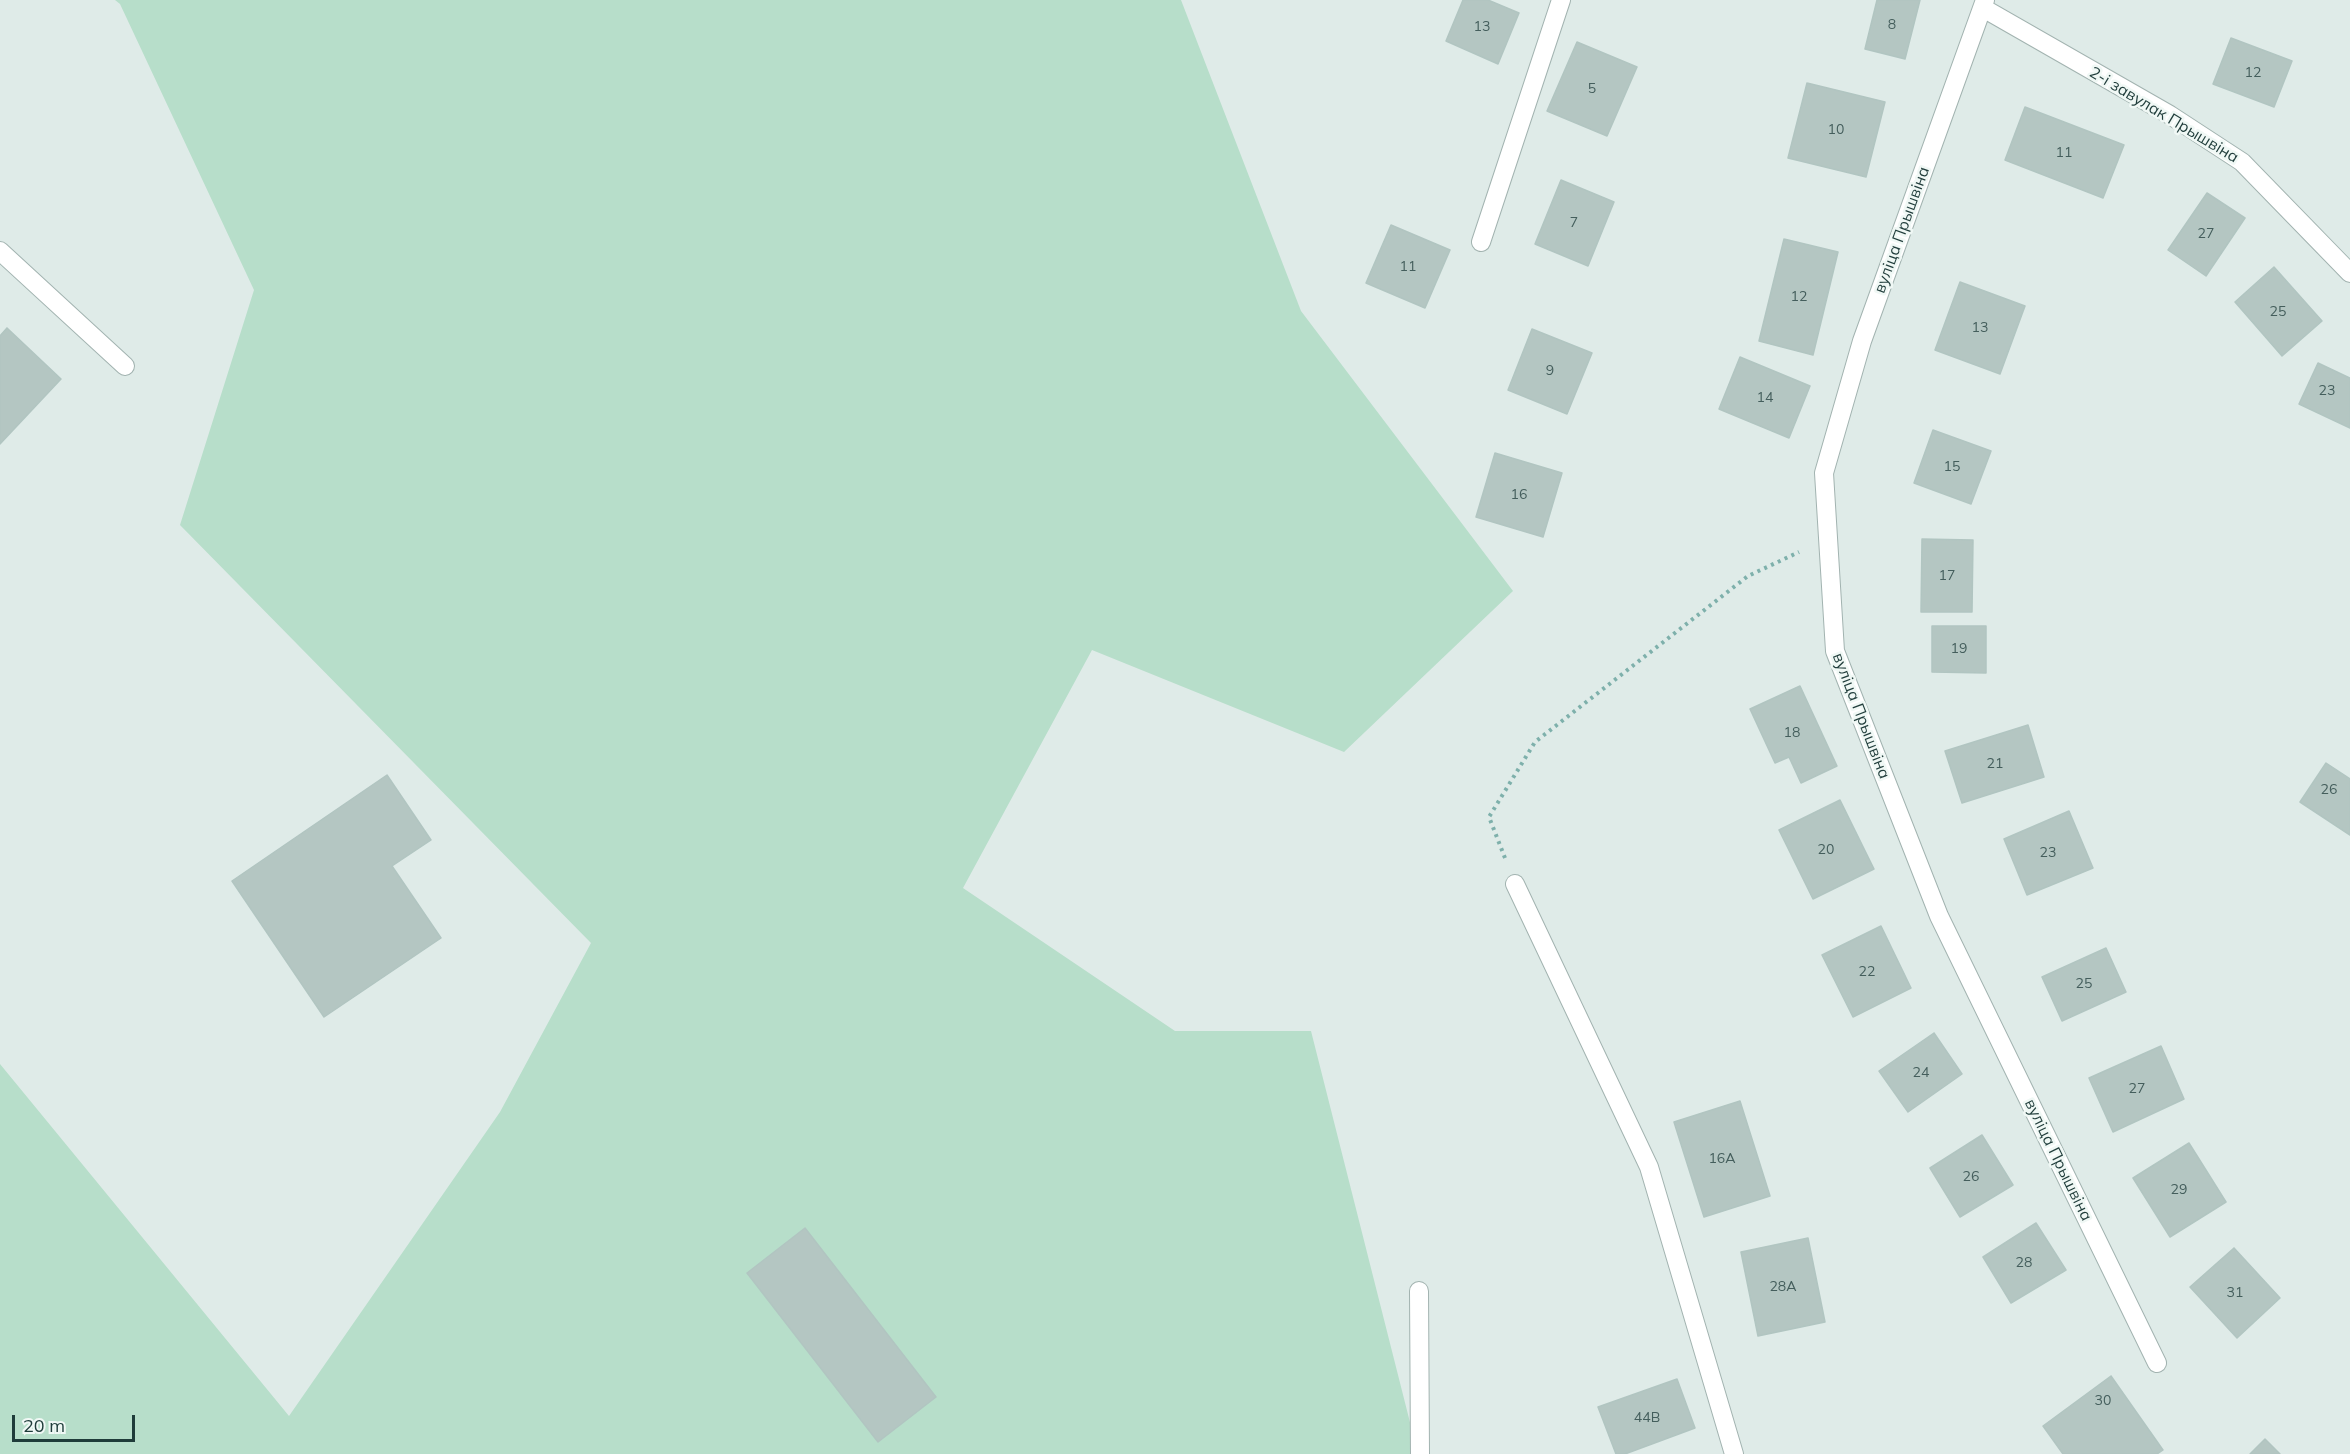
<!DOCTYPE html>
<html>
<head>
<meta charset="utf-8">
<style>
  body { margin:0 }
  #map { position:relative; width:2350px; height:1454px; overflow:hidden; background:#dfebe8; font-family:Mulish,sans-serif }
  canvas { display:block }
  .scale { position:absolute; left:12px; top:1415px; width:123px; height:27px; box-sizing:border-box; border:3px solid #1f3c3a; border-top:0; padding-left:8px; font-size:18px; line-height:21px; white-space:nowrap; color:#1f3c3a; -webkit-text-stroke:4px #f0f8f5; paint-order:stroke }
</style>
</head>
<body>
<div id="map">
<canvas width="2350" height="1454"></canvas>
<div class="scale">20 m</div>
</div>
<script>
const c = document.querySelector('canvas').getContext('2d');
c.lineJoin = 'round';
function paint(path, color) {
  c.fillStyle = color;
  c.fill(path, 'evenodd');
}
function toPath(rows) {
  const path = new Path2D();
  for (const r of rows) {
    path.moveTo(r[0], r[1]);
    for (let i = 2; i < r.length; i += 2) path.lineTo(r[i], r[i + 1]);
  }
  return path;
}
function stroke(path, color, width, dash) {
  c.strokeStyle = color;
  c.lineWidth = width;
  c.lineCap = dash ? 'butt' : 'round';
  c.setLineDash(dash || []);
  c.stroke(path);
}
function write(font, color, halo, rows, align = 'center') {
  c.font = font + ' Mulish,sans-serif';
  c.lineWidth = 5;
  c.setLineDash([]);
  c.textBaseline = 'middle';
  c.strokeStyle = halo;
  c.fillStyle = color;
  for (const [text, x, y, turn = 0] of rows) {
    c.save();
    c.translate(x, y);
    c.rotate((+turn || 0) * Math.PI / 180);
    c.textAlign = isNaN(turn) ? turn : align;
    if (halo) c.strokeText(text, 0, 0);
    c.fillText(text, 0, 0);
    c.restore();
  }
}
paint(toPath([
  [115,0,1181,0,1301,311,1513,591,1344,752,1092,650,963,888,1175,1031,1311,1031,1418,1454,0,1454,0,1064,289,1416,500,1112,591,943,180,525,254,290,120,4]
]), '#b7deca');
const building = toPath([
  [1463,0,1488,0,1519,13,1498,64,1446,41,1463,0],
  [1877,0,1920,0,1905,59,1865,49,1877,0],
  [2231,38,2292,61,2274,107,2213,84,2231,38],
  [1577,42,1637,67,1607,136,1547,111,1577,42],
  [1807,83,1885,102,1866,177,1788,158,1807,83],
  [2025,107,2124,145,2103,198,2005,160,2025,107],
  [1561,180,1614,202,1588,266,1535,244,1561,180],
  [2207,193,2245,218,2206,276,2168,250,2207,193],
  [1391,225,1450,250,1425,308,1366,283,1391,225],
  [1784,239,1838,252,1813,355,1759,341,1784,239],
  [2274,267,2322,321,2282,356,2235,302,2274,267],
  [1960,282,2025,306,2000,374,1935,350,1960,282],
  [7,328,61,379,0,444,0,336,7,328],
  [1532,329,1592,353,1567,414,1508,390,1532,329],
  [1740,357,1810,386,1789,438,1719,409,1740,357],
  [2318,363,2350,378,2350,428,2299,404,2318,363],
  [1933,430,1991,451,1971,504,1914,483,1933,430],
  [1495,453,1562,473,1543,537,1476,517,1495,453],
  [1922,539,1973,540,1972,612,1921,612,1922,539],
  [1932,626,1986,626,1986,673,1932,672,1932,626],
  [1800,686,1837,766,1801,783,1789,757,1775,763,1750,709,1800,686],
  [2028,725,2044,777,1962,803,1945,751,2028,725],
  [2326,763,2350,779,2350,835,2300,802,2326,763],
  [387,775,431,840,392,866,441,938,324,1017,232,881,387,775],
  [1840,800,1874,869,1813,899,1779,830,1840,800],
  [2069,811,2093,868,2027,895,2004,839,2069,811],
  [1881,926,1911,988,1853,1017,1822,955,1881,926],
  [2106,948,2126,992,2062,1021,2042,977,2106,948],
  [1934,1033,1962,1074,1908,1112,1879,1071,1934,1033],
  [2161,1046,2184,1099,2113,1132,2089,1078,2161,1046],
  [1740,1101,1770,1196,1704,1217,1674,1122,1740,1101],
  [1982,1135,2013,1185,1960,1217,1930,1168,1982,1135],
  [2189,1143,2226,1202,2170,1237,2133,1178,2189,1143],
  [2036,1223,2066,1270,2011,1303,1983,1257,2036,1223],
  [805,1228,936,1397,878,1442,747,1273,805,1228],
  [1808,1238,1825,1322,1758,1336,1741,1252,1808,1238],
  [2234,1248,2280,1298,2237,1338,2190,1287,2234,1248],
  [2111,1376,2163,1450,2157,1454,2063,1454,2043,1426,2111,1376],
  [1677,1379,1695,1428,1625,1454,1616,1454,1598,1407,1677,1379],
  [2265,1439,2280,1454,2250,1454,2265,1439]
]);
paint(building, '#b4c6c2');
stroke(building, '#b1c5c1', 1.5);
const lane = toPath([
  [1481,242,1561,0],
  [0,251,125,366]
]);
const street = toPath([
  [1985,0,1862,341,1824,473,1835,651,1939,916,2157,1363],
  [1983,8,2170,115,2242,162,2350,273],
  [1515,884,1649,1167,1734,1454],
  [1419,1291,1420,1454]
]);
stroke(lane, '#a2b3b0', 20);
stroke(street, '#a2b3b0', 20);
stroke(toPath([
  [1505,858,1489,817,1535,742,1748,576,1799,552]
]), '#7eb0ab', 4, [3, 4.5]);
stroke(lane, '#fff', 18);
stroke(street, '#fff', 18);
write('14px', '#445e5c', null, [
  ["8",1892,25],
  ["13",1482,27],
  ["12",2253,73],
  ["5",1592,89],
  ["10",1836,130],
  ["11",2064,153],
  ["7",1574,223],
  ["27",2206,234],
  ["11",1408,267],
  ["12",1799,297],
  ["25",2278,312],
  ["13",1980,328],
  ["9",1550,371],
  ["23",2327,391],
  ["14",1765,398],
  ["15",1952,467],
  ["16",1519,495],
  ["17",1947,576],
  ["19",1959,649],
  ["18",1792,733],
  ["21",1995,764],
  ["26",2329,790],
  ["20",1826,850],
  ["23",2048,853],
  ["22",1867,972],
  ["25",2084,984],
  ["24",1921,1073],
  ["27",2137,1089],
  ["16А",1722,1159],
  ["26",1971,1177],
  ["29",2179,1190],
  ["28",2024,1263],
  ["28А",1783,1287],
  ["31",2235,1293],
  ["30",2103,1401],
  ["44В",1647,1418]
]);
write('16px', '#1f3c3a', '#f0f8f5', [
  ["2-і завулак Прышвіна",2164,115,31],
  ["вуліца Прышвіна",1902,230,-70],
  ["вуліца Прышвіна",1861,716,69],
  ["вуліца Прышвіна",2058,1160,64]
]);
</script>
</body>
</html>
